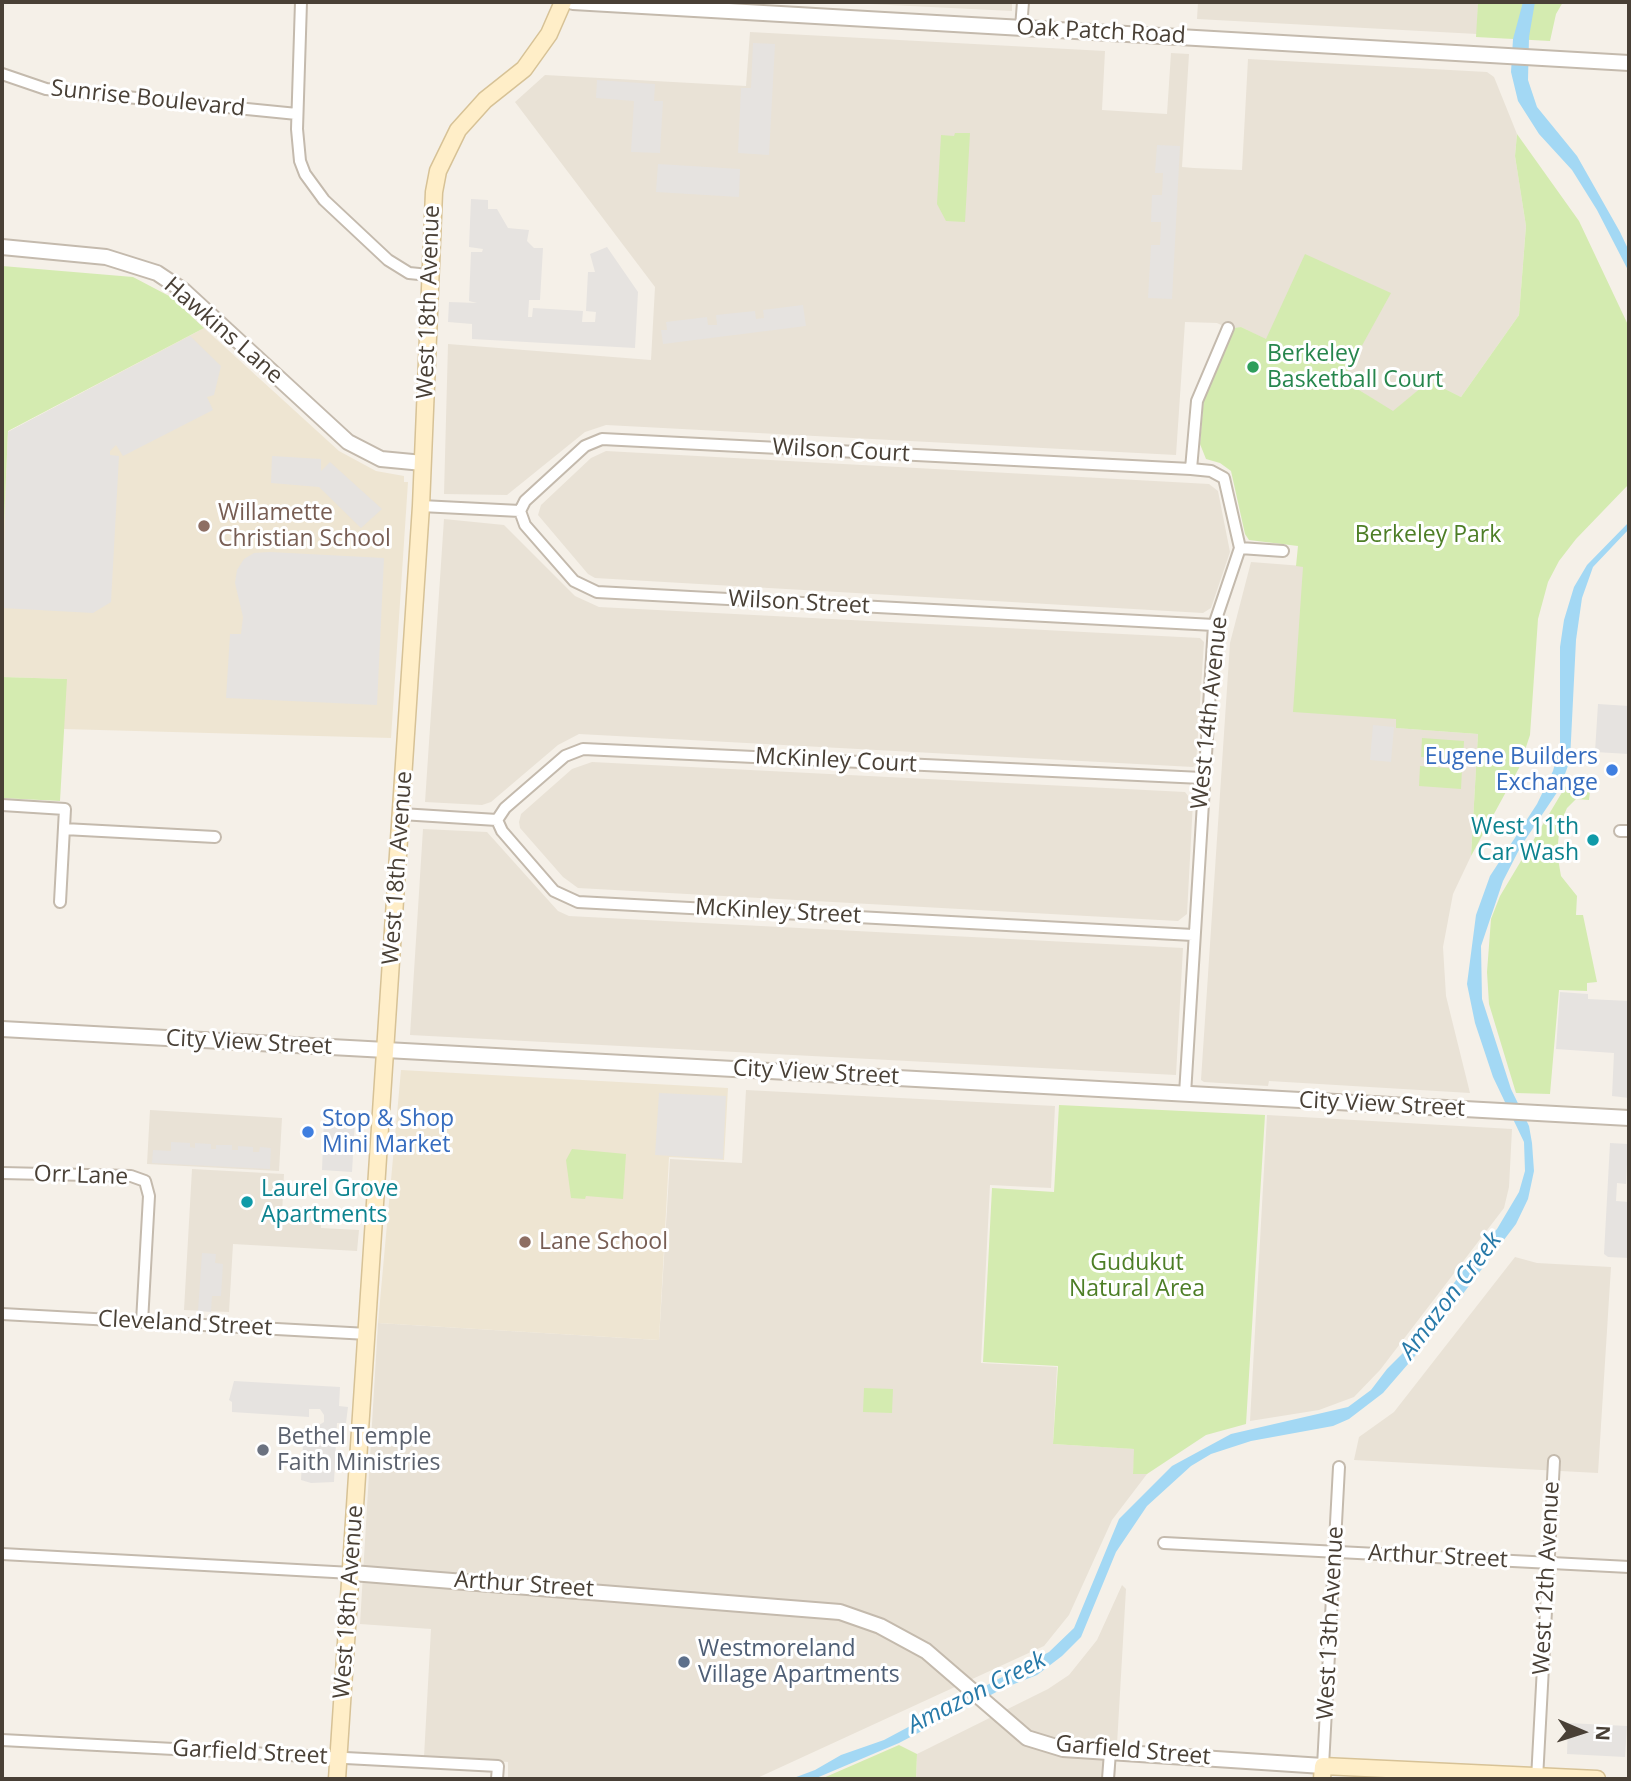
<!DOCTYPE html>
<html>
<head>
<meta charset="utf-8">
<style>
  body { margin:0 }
  #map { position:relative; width:1631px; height:1781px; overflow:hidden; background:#f5f0e8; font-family:"Open Sans",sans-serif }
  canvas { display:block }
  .frame { position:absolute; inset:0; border:4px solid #494036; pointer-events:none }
  .north { position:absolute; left:1547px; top:1697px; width:70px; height:70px; -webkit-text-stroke:5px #fff; paint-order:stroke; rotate:93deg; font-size:19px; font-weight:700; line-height:28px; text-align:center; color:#494036 }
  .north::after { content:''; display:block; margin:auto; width:24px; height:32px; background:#494036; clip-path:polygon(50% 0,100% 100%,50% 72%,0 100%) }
</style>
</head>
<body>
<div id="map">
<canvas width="1631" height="1781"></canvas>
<div class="frame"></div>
<div class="north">N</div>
</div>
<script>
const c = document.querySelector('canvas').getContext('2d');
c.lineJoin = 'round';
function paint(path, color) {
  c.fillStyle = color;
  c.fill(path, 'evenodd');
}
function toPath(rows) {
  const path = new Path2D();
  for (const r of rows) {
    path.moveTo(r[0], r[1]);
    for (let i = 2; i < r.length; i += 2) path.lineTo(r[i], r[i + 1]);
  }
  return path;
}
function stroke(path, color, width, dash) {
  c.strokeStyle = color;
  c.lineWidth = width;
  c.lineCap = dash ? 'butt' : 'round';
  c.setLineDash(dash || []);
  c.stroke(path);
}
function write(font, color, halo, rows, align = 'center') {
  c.font = font + ' "Open Sans",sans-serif';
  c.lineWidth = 6;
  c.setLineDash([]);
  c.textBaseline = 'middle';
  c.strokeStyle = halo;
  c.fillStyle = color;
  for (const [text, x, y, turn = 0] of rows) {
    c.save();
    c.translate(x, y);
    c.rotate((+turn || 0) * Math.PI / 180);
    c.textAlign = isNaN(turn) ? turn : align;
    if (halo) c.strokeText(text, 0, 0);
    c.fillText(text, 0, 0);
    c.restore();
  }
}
paint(toPath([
  [829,2,1012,2,1012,11],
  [1198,2,1478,2,1477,34,1197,19],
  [750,32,1105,51,1102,110,1167,114,1171,53,1189,54,1182,167,1194,168,1242,170,1248,59,1487,72,1494,77,1517,134,1515,156,1526,226,1519,315,1461,397,1429,381,1393,412,1342,379,1241,327,1234,331,1217,323,1185,322,1176,455,606,425,585,432,507,495,444,494,448,344,651,360,655,287,515,102,545,75,746,86],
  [606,451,1209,484,1218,491,1230,552,1211,608,1203,613,595,578,588,574,538,515,541,505,591,458],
  [444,519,504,525,575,596,599,607,1200,638,1204,642,1196,764,1193,767,579,734,558,745,491,802,482,805,425,802],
  [1251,562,1303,566,1397,719,1397,728,1478,734,1471,856,1453,894,1443,947,1446,996,1470,1093,1269,1081,1268,1086,1204,1082,1201,1080,1230,643],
  [592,762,1185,792,1193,802,1187,914,1178,921,578,888,563,877,520,828,519,822,521,814,572,769],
  [423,829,487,832,558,911,569,916,1183,948,1176,1075,410,1035],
  [746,1090,1055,1106,1051,1188,990,1185,981,1363,1057,1367,1053,1444,1135,1449,1133,1473,1147,1474,1112,1520,1069,1615,1044,1646,755,1779,508,1779,508,1762,424,1757,431,1629,360,1624,378,1323,659,1340,670,1159,742,1163],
  [150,1110,282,1118,279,1171,147,1164],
  [1267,1115,1512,1129,1509,1187,1504,1208,1380,1370,1354,1397,1319,1410,1250,1421],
  [192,1169,284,1174,282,1214,321,1216,321,1228,359,1230,357,1251,233,1244,229,1312,184,1310],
  [1515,1257,1537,1263,1611,1267,1598,1473,1354,1460,1359,1437,1394,1412],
  [1122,1585,1126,1589,1115,1779,916,1779,917,1754,1048,1689,1069,1675,1097,1640]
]), '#e9e2d6');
paint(toPath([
  [204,328,339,451,376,471,404,476,404,482,408,482,391,738,63,729,66,679,2,677,2,569,8,432],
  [401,1070,728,1088,724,1160,669,1157,659,1340,378,1323]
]), '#eee5d2');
paint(toPath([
  [1478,2,1563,2,1556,14,1550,41,1476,37],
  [955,133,970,133,965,222,946,221,937,204,941,135,954,136],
  [1517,134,1579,221,1629,327,1629,484,1576,539,1559,561,1548,582,1538,619,1530,735,1519,768,1471,856,1478,734,1396,728,1396,719,1293,712,1303,567,1296,566,1298,546,1249,540,1245,534,1231,471,1220,463,1206,459,1200,444,1204,397,1235,328,1241,327,1266,339,1305,254,1391,293,1343,380,1393,411,1429,381,1461,397,1519,315,1526,226,1515,156],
  [2,266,133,277,171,297,204,328,8,431,2,569],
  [2,677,67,679,60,801,2,798],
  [1422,738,1464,741,1463,760,1421,757],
  [1420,766,1462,769,1461,789,1419,786],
  [1591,783,1589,800,1576,799,1567,808,1560,824,1557,853,1561,876,1577,896,1576,915,1583,915,1597,982,1587,983,1587,991,1559,990,1550,1094,1516,1093,1489,1004,1487,972,1491,919,1500,896,1567,784],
  [1059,1105,1265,1115,1246,1424,1206,1435,1147,1474,1133,1474,1134,1449,1053,1444,1058,1366,983,1362,992,1188,1054,1192],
  [572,1149,626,1154,623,1199,586,1196,585,1199,571,1198,566,1160],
  [864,1388,893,1389,892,1413,863,1412],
  [899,1745,917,1754,916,1779,821,1779]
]), '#d4ebb0');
paint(toPath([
  [753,43,775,44,769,155,738,153,741,88,751,88],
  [597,80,655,84,654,101,663,101,660,153,631,152,634,101,596,98],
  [1157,145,1180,146,1172,299,1148,298,1151,245,1160,245,1161,222,1151,222,1152,195,1162,195,1163,173,1155,173],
  [658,164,740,169,739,197,656,192],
  [471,199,488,200,488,209,497,209,508,228,529,230,527,241,534,248,543,248,540,300,529,300,528,317,532,317,533,308,583,311,582,322,595,322,596,312,586,311,588,272,595,272,590,254,607,247,638,292,635,348,472,339,472,324,448,322,449,302,477,303,469,301,471,252,482,252,483,249,469,247],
  [803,305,806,326,663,344,661,330,667,330,666,322,707,317,708,325,717,325,716,315,755,311,756,319,764,318,763,310],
  [190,336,221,366,214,395,207,397,213,410,123,456,116,445,110,451,110,455,119,456,111,602,93,613,2,608,8,432],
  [272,456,321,459,321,471,330,462,382,509,361,528,319,487,271,483],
  [270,552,384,558,377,705,226,698,230,634,241,634,243,617,235,583,237,570,244,559,254,553],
  [1598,704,1629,706,1629,754,1595,752],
  [1373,725,1394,727,1391,762,1370,760],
  [1560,992,1588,994,1588,999,1629,1001,1629,1098,1612,1096,1614,1053,1556,1049],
  [659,1093,726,1096,723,1159,655,1155],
  [324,1119,355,1121,352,1172,322,1170],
  [171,1142,190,1143,190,1147,195,1148,195,1143,211,1144,211,1149,216,1149,216,1145,232,1145,232,1150,238,1150,238,1146,253,1147,253,1152,259,1152,260,1147,271,1148,270,1169,152,1163,153,1150,171,1151],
  [1610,1143,1628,1144,1626,1184,1617,1183,1616,1201,1629,1202,1629,1258,1608,1257,1604,1254],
  [202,1253,216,1254,215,1263,223,1264,221,1296,212,1296,211,1312,198,1311],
  [234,1381,340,1387,339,1406,348,1407,346,1423,337,1423,334,1482,311,1483,301,1480,304,1427,316,1427,324,1422,324,1415,320,1409,309,1409,309,1417,232,1412,232,1402,229,1400],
  [1568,1723,1627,1726,1625,1757,1567,1754]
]), '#e6e3e0');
paint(toPath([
  [1523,2,1535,2,1529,37,1528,80,1537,107,1577,156,1620,232,1629,251,1629,272,1597,210,1572,170,1539,134,1518,101,1511,72,1513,39],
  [1629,522,1629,529,1593,567,1582,598,1576,640,1570,760,1560,788,1521,846,1503,881,1481,946,1482,999,1511,1089,1529,1126,1532,1143,1534,1171,1528,1199,1516,1224,1421,1349,1383,1393,1349,1419,1333,1426,1251,1441,1211,1454,1191,1466,1147,1506,1116,1552,1081,1637,1062,1656,1037,1675,1004,1688,899,1743,814,1779,791,1779,815,1770,841,1755,884,1740,1049,1652,1074,1628,1119,1519,1172,1466,1231,1434,1348,1407,1371,1390,1387,1369,1408,1348,1469,1262,1497,1229,1519,1192,1525,1171,1524,1142,1493,1077,1475,1023,1467,984,1476,915,1490,876,1537,804,1553,771,1560,745,1560,647,1564,620,1574,587,1587,565]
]), '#a3d8f4');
const minor = toPath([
  [301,2,297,129,300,161,305,174,324,200,388,260,409,273,429,275],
  [1021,28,1023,2],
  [2,74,46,89,297,114],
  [421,506,520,511,525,525,574,581,597,592,1214,625],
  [520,511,525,501,585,446,602,439,1191,469],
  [1240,548,1283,551],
  [2,805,65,809,60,902],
  [401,814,497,820,502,831,554,891,578,902,1193,935],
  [497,820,505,808,565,756,583,749,1202,778],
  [64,829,215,837],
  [1620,831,1629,831],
  [1185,1094,1214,625,1240,548,1224,478,1211,471,1191,469,1197,401,1228,328],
  [2,1173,131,1176,145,1181,149,1196,142,1322],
  [2,1314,368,1334],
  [1164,1543,1629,1567],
  [2,1554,352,1573],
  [2,1740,498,1766,497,1779],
  [1323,1766,1339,1467],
  [1108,1779,1110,1752],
  [1537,1779,1554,1461]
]);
const tertiary = toPath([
  [573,2,1629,63],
  [2,247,106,257,157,273,184,291,348,442,381,459,423,463],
  [2,1029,1629,1118],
  [352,1573,840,1612,880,1626,926,1651,1027,1738,1063,1749,1323,1766]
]);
const secondary = toPath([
  [337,1779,421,506,434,192,438,171,458,130,485,100,524,69,549,34,563,2],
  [1322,1779,1323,1766,1597,1779]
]);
stroke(minor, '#c4baad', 14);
stroke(tertiary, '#c4baad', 18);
stroke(secondary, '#d7c296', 19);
stroke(minor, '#fff', 10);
stroke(tertiary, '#fff', 14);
stroke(secondary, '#ffeec8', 16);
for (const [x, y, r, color] of [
  [1253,367,7,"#2e9e5b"],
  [204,526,7,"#8d6e63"],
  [1612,770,7,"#3f7fe0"],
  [1593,840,7,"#0f9aa8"],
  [308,1132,7,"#3f7fe0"],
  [247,1202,7,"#0f9aa8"],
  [525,1242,7,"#8d6e63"],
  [263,1450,7,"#6b7280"],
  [684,1662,7,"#5c6f8a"]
]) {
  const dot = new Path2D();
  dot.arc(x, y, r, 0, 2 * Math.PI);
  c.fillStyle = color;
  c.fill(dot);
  stroke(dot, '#fff', 2.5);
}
write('23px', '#494036', '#fff', [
  ["Oak Patch Road",1101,32,3],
  ["Sunrise Boulevard",148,99,6],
  ["West 18th Avenue",429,302,-88],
  ["Hawkins Lane",223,331,41],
  ["Wilson Court",841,451,3],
  ["Wilson Street",799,603,3],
  ["West 14th Avenue",1210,713,-84],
  ["McKinley Court",836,761,3],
  ["West 18th Avenue",398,868,-86],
  ["McKinley Street",778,912,3],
  ["City View Street",249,1043,3],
  ["City View Street",816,1073,3],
  ["City View Street",1382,1105,3],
  ["Orr Lane",81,1176,2],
  ["Cleveland Street",185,1324,3],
  ["Arthur Street",1438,1557,3],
  ["West 12th Avenue",1547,1578,-87],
  ["Arthur Street",524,1585,4],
  ["West 18th Avenue",349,1602,-86],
  ["West 13th Avenue",1331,1623,-87],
  ["Garfield Street",1133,1751,5],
  ["Garfield Street",250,1753,3]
]);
write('23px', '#27864d', '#fff', [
  ["Berkeley",1267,354],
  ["Basketball Court",1267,380]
], 'left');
write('23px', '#785e54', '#fff', [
  ["Willamette",218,513],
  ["Christian School",218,539],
  ["Lane School",539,1242]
], 'left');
write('23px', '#4d7e26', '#fff', [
  ["Berkeley Park",1428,535],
  ["Gudukut",1137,1263],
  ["Natural Area",1137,1289]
]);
write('23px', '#366cbe', '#fff', [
  ["Eugene Builders",1598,757],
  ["Exchange",1598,783],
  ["Stop & Shop",322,1119,"left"],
  ["Mini Market",322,1145,"left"]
], 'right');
write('23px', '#0d838f', '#fff', [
  ["West 11th",1579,827],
  ["Car Wash",1579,853],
  ["Laurel Grove",261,1189,"left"],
  ["Apartments",261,1215,"left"]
], 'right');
write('23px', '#5b616d', '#fff', [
  ["Bethel Temple",277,1437],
  ["Faith Ministries",277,1463]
], 'left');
write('23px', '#4e5e75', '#fff', [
  ["Westmoreland",698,1649],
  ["Village Apartments",698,1675]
], 'left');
write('italic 24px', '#287aa9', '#fff', [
  ["Amazon Creek",1451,1296,-53],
  ["Amazon Creek",977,1693,-27]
]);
</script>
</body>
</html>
